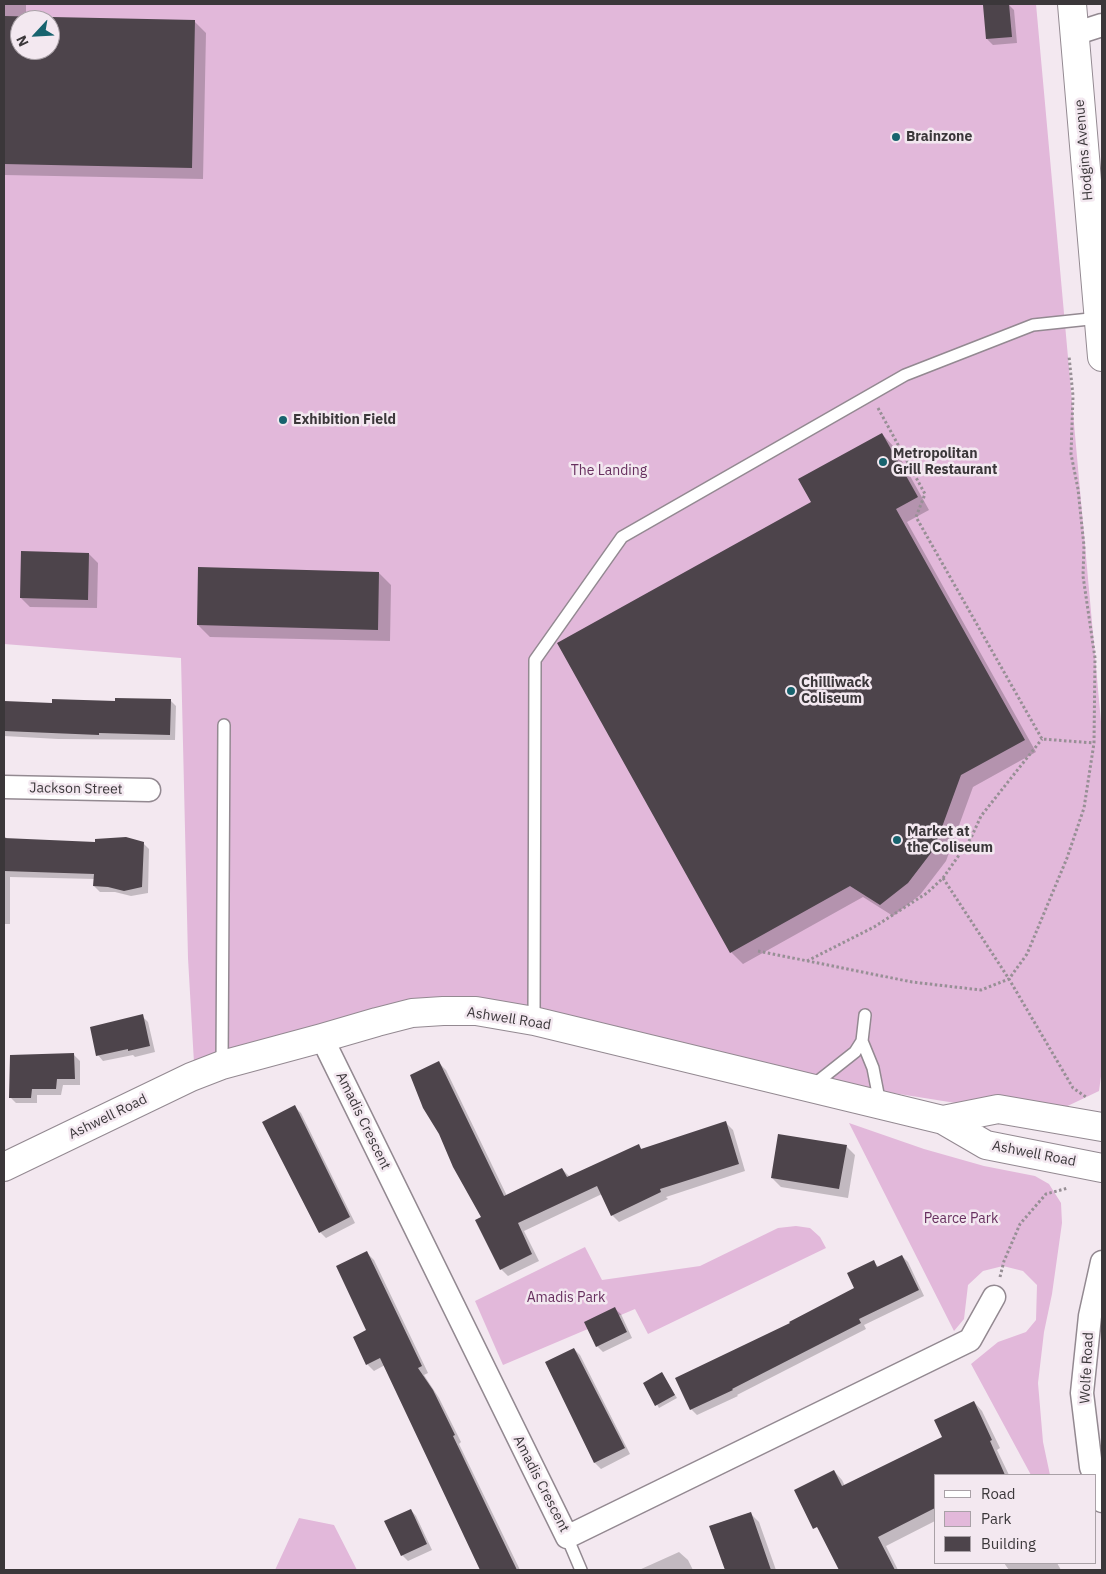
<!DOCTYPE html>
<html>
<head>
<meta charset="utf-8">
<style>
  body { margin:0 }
  #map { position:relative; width:1106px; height:1574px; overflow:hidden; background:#f3e8f0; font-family:"IBM Plex Sans",sans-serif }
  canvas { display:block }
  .frame { position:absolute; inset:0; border:5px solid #3b373a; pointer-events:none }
  .legend { position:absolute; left:934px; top:1474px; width:162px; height:90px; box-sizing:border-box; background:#f3e8f0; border:1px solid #a9a1a7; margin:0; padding:6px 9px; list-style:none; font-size:15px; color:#3b373a }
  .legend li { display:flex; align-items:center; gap:10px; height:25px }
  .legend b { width:25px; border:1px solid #a9a1a7 }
  .north { position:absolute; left:10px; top:10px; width:50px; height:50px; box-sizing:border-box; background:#f3e8f0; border:1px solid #a9a1a7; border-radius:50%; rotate:245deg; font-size:14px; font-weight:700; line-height:20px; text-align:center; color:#3b373a }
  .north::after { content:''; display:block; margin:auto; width:18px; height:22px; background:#17636e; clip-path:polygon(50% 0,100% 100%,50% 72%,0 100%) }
</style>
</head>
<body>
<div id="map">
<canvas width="1106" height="1574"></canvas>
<div class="frame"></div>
<ul class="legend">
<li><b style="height:6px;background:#fff"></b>Road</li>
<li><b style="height:14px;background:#e2b8da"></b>Park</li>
<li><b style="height:14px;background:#4d444b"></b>Building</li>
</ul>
<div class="north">N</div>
</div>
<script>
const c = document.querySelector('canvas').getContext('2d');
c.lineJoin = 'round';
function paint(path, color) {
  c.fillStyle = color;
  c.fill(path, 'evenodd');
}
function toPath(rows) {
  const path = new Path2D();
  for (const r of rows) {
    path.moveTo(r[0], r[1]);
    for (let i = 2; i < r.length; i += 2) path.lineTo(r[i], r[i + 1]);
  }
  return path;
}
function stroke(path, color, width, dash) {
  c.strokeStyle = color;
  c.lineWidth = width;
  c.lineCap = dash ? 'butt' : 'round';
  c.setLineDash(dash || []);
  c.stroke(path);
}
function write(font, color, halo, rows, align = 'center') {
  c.font = font + ' "IBM Plex Sans",sans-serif';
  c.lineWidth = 5;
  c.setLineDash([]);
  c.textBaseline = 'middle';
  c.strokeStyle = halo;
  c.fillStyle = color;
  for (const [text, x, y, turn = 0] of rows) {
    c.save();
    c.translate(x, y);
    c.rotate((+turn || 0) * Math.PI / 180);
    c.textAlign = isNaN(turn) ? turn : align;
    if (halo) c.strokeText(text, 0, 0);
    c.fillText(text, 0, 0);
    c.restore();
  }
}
paint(toPath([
  [4,4,1036,4,1102,733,1102,1069,1099,1091,1055,1112,962,1104,811,1080,429,1004,194,1063,188,958,181,658,4,644],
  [20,20,50,20,50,50,20,50],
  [849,1123,924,1149,984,1166,1035,1176,1049,1184,1061,1203,1062,1223,1052,1294,1044,1332,1038,1383,1043,1442,1050,1475,1031,1475,971,1364,998,1342,1026,1332,1036,1320,1037,1285,1023,1271,1003,1266,983,1271,968,1285,964,1319,954,1331],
  [796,1226,810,1228,820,1237,826,1248,648,1334,635,1309,503,1365,475,1301,585,1247,602,1280,700,1266,778,1228],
  [299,1518,334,1525,357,1570,275,1570]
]), '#e2b8da');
paint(toPath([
  [4,4,26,4,26,18,194,21,206,33,203,179,4,175],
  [20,20,50,20,50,50,20,50],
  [1008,4,1014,10,1017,43,993,45,987,39],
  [882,434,894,447,929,510,907,522,1036,752,973,787,946,861,920,895,893,916,863,897,743,964,731,952,812,502],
  [89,554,98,563,97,608,30,607,21,598],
  [379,573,391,585,390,641,210,637,198,625],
  [170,700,176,706,175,740,58,739,4,736,4,702,53,704],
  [4,836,9,840,96,843,143,843,149,849,148,893,131,896,115,892,100,892,94,886,95,879,10,877,10,924,4,924],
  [142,1016,148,1022,155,1052,135,1057,133,1055,103,1061,98,1055],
  [74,1055,80,1061,80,1085,63,1085,61,1095,37,1095,37,1103,16,1103,11,1098],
  [439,1063,446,1070,507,1196,562,1169,570,1177,638,1146,643,1150,725,1122,733,1130,745,1171,666,1197,668,1199,619,1222,612,1215,602,1194,524,1231,539,1261,508,1276,501,1269,483,1218],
  [295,1107,301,1113,355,1223,326,1238,320,1232],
  [846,1146,855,1155,848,1198,781,1187,772,1178],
  [367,1253,374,1260,428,1373,424,1375,439,1398,461,1442,459,1444,520,1570,481,1570,385,1365,374,1371,367,1364,368,1331],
  [902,1256,908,1262,924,1296,864,1325,866,1329,737,1395,738,1396,697,1415,691,1409,856,1289,873,1262,879,1267],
  [615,1309,621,1314,632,1338,603,1352,597,1346],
  [574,1349,580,1355,630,1454,601,1469,595,1463,546,1363],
  [662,1374,677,1398,659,1408,645,1383],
  [974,1402,982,1411,1000,1448,997,1450,1009,1475,935,1475,935,1521,886,1546,898,1570,846,1570,804,1486,834,1471,842,1480,845,1486,943,1438],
  [411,1510,416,1516,432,1550,408,1561,402,1555],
  [750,1513,759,1522,776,1570,726,1570,711,1526],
  [679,1552,688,1560,693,1570,639,1570],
  [1004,1563,1057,1563,1061,1570,1009,1570]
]), '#0003');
paint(toPath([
  [1009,4,1012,37,986,39,983,5],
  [4,16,195,20,192,168,4,164],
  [20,20,50,20,50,50,20,50],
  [882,433,918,497,896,509,1025,740,961,775,934,849,908,883,880,905,850,886,730,953,557,643,811,502,798,479],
  [21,551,89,553,88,600,20,598],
  [198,567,379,572,378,630,197,625],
  [115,698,171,699,170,735,99,733,99,735,4,731,4,701,52,703,52,699,115,701],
  [126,837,144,842,142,887,124,891,108,887,93,886,94,874,4,871,4,838,95,842,95,839],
  [143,1014,150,1046,128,1051,128,1049,96,1056,90,1027],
  [74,1053,75,1079,57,1079,56,1089,32,1089,31,1098,9,1098,10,1055],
  [439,1061,504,1196,562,1168,567,1177,639,1144,641,1149,726,1121,739,1164,660,1189,661,1192,611,1216,597,1186,518,1223,532,1254,500,1270,475,1220,481,1217,453,1167,439,1134,423,1108,410,1075],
  [295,1105,350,1217,319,1233,262,1122],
  [778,1134,847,1145,839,1189,771,1178],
  [367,1251,422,1366,418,1368,433,1390,455,1435,453,1436,517,1570,480,1570,380,1358,366,1365,353,1337,366,1330,336,1266],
  [902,1255,919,1290,859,1319,861,1323,732,1389,733,1390,690,1410,675,1378,790,1323,789,1322,854,1288,847,1273,874,1260,877,1267],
  [615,1307,627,1332,596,1347,584,1322],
  [574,1348,625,1448,594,1463,545,1362],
  [662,1372,675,1395,655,1406,643,1383],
  [974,1401,992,1440,990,1441,1005,1475,935,1475,935,1508,878,1537,895,1570,839,1570,817,1527,813,1529,794,1490,834,1470,842,1486,942,1437,934,1420],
  [411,1509,427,1544,401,1556,384,1521],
  [751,1512,771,1570,725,1570,709,1526]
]), '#4d444b');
const service = toPath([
  [534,1021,535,660,622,537,905,375,1033,325,1099,318],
  [862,1041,873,1068,880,1104],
  [222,1065,224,725],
  [812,1086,855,1052,862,1041,865,1015],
  [567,1537,581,1570]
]);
const minor = toPath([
  [1074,34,1102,25],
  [4,787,149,790],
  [322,1038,567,1537,970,1340,994,1297],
  [1094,1475,1091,1467,1082,1393,1090,1316,1102,1262],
  [1095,1479,1102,1501]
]);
const tertiary = toPath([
  [1072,4,1102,357],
  [943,1120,998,1109,1102,1127],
  [4,1167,191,1077,222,1065,322,1038,377,1022,412,1013,443,1011,476,1011,534,1021,943,1120,986,1145,1102,1168]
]);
stroke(service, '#938991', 14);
stroke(minor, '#938991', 25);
stroke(tertiary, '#938991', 30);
stroke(toPath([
  [878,408,925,494,916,517,1042,739,1094,743],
  [943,878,1009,979,1073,1088,1086,1097],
  [758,951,912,982,981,990,1009,979,1027,954,1067,858,1084,808,1094,743,1095,658,1083,576,1084,546,1078,489,1071,454,1073,396,1069,356],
  [807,961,874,927,927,893,943,878,971,838,981,816,1042,739],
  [1000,1277,1004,1261,1020,1224,1046,1194,1068,1188]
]), '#978f95', 3, [2.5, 2.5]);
stroke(service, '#fff', 11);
stroke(minor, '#fff', 22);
stroke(tertiary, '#fff', 28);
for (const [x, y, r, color] of [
  [896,137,5,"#17636e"],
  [283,420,5,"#17636e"],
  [883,462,5,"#17636e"],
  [791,691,5,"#17636e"],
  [897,840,5,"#17636e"]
]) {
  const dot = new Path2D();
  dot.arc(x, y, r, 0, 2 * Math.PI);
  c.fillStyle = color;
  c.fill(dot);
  stroke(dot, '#f3e8f0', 2);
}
write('bold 14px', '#3b373a', '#f3e8f0', [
  ["Brainzone",906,137],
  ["Exhibition Field",293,420],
  ["Metropolitan",893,454],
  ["Grill Restaurant",893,470],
  ["Chilliwack",801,683],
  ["Coliseum",801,699],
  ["Market at",907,832],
  ["the Coliseum",907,848]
], 'left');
write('14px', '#3b373a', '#f3e8f0', [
  ["Hodgins Avenue",1084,150,-95],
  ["Jackson Street",76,789,1],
  ["Ashwell Road",509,1019,9],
  ["Ashwell Road",108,1117,-26],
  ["Amadis Crescent",363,1121,64],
  ["Ashwell Road",1034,1154,11],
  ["Wolfe Road",1087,1368,-87],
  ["Amadis Crescent",541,1484,63]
]);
write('14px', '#67305f', '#f3e8f0', [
  ["The Landing",609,471],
  ["Pearce Park",961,1219],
  ["Amadis Park",566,1298]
]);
</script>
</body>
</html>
